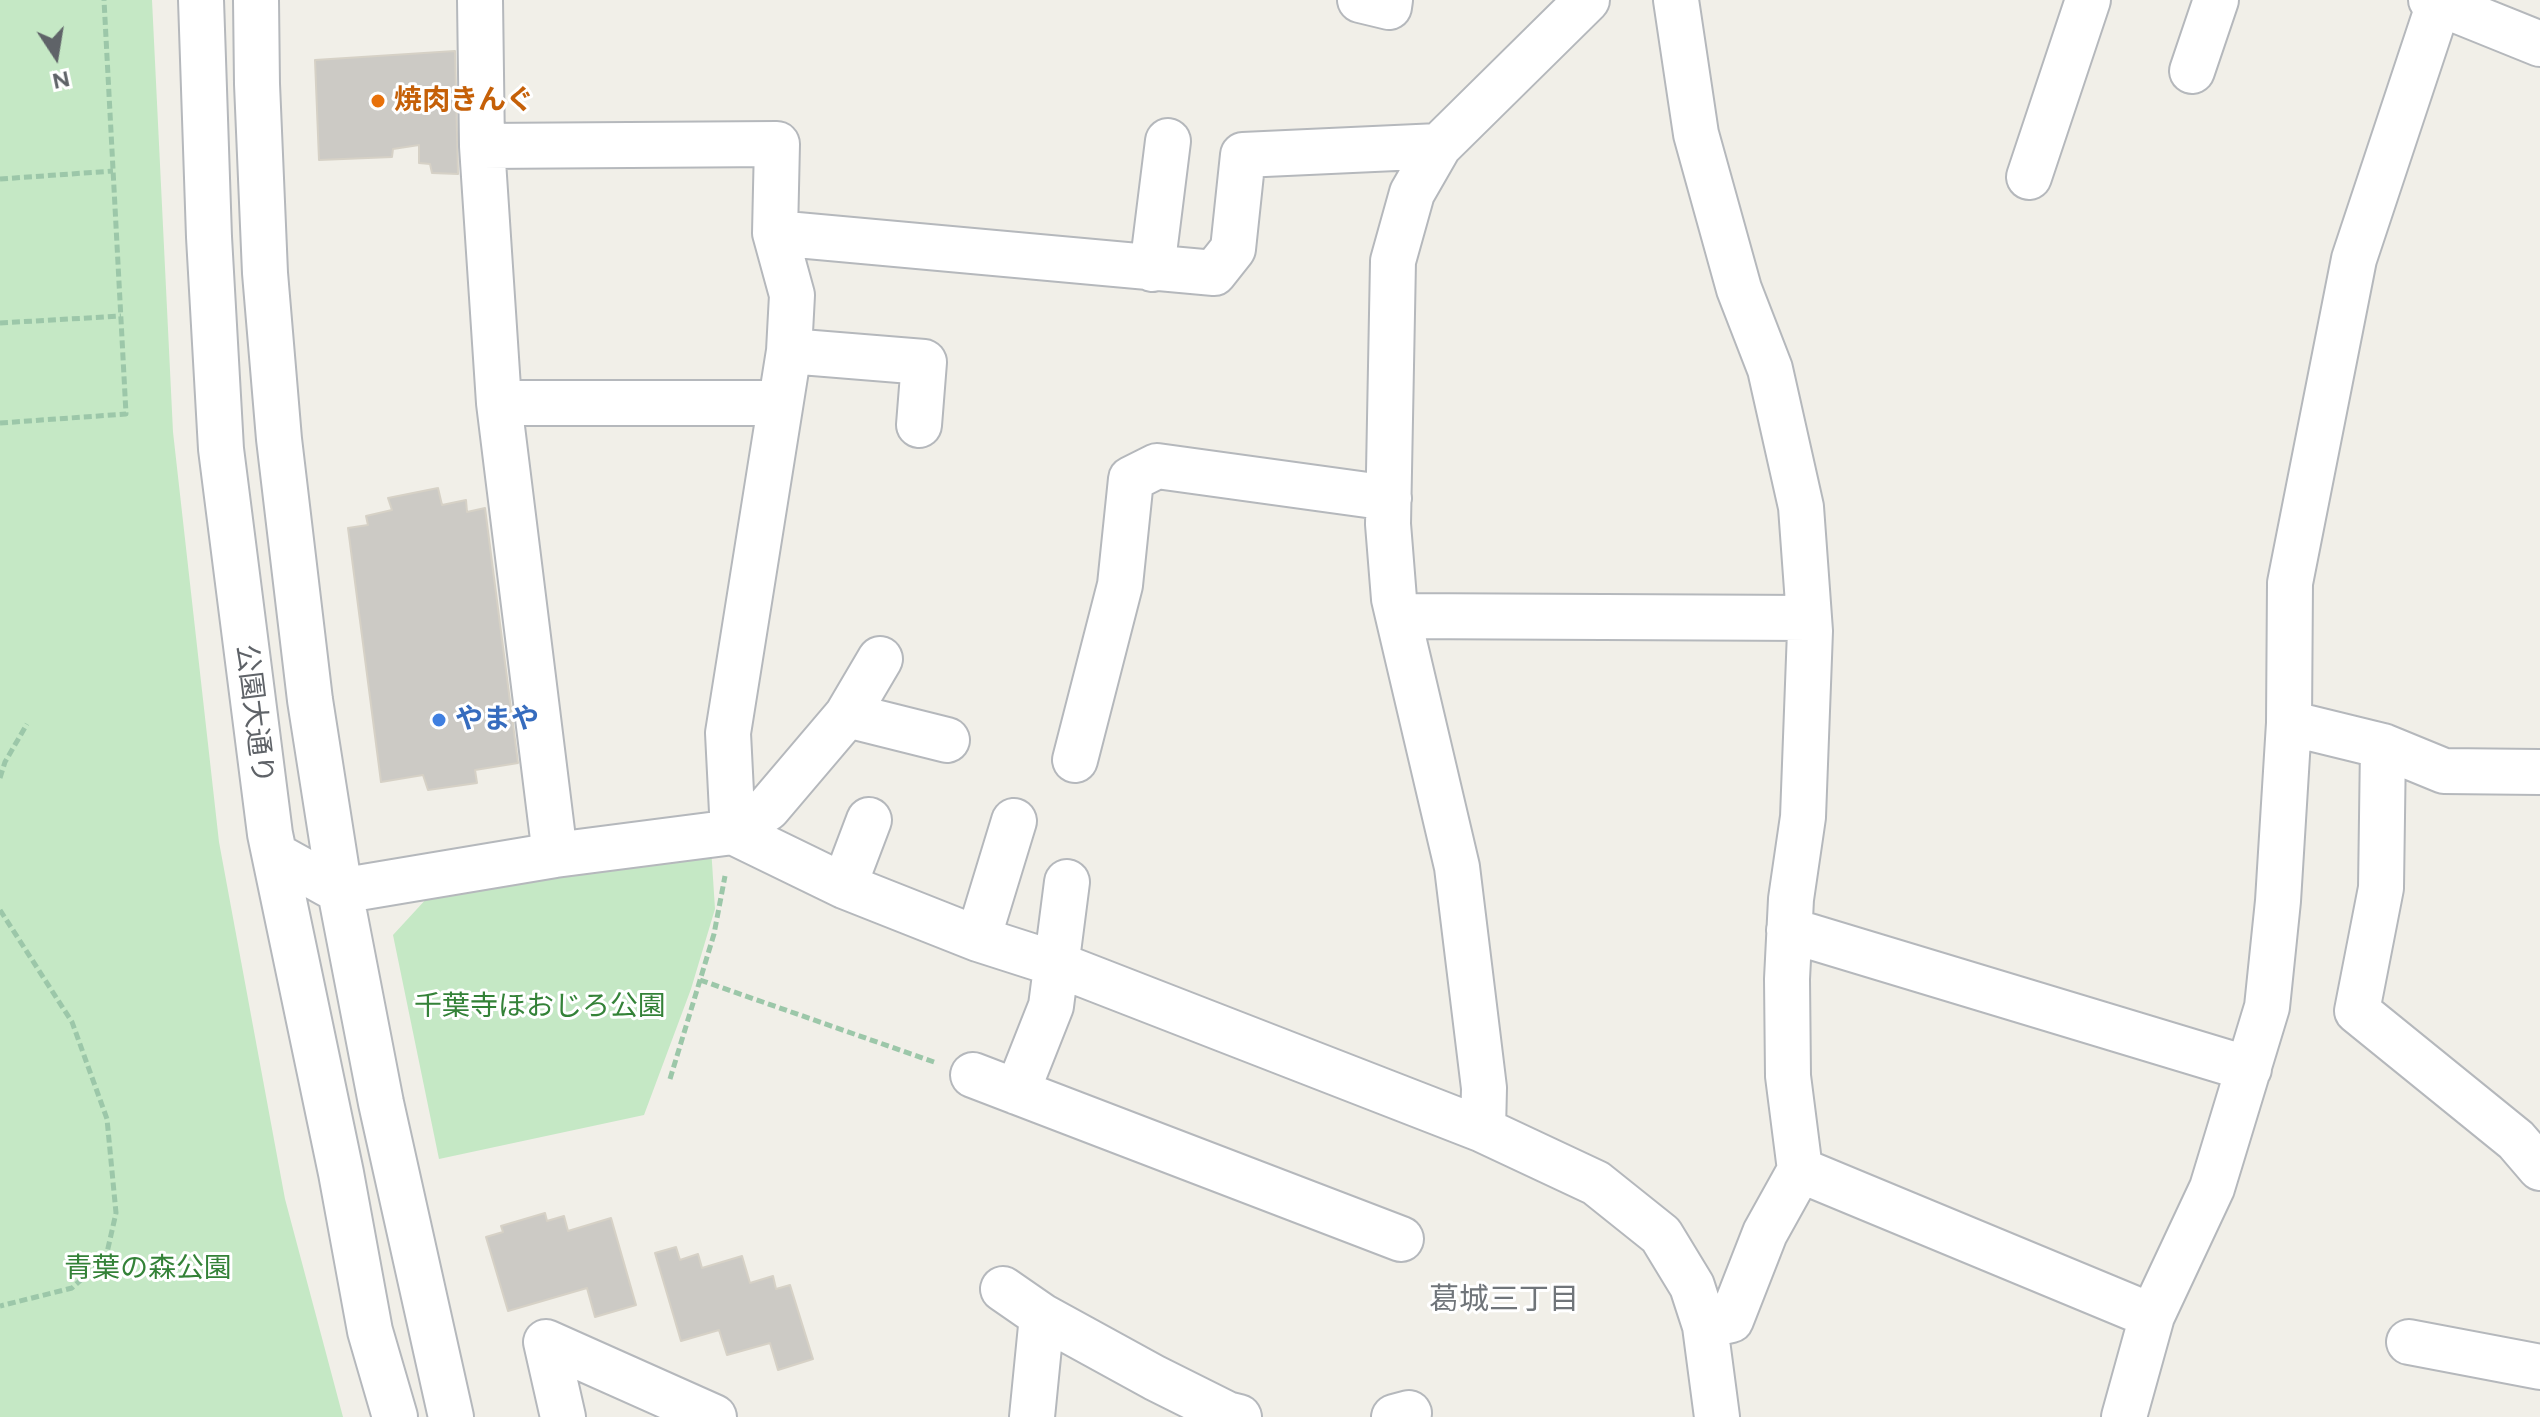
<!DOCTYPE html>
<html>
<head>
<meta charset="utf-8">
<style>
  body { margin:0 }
  #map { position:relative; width:2540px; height:1417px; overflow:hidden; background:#f1efe8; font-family:Figtree,sans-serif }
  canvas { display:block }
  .north { position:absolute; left:16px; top:16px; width:80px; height:80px; -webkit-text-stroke:6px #fff; paint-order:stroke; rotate:168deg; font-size:22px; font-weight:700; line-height:32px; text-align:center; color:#5f6368 }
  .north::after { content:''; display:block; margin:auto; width:28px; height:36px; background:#5f6368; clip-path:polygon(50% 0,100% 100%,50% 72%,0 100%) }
</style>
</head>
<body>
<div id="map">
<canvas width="2540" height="1417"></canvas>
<div class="north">N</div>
</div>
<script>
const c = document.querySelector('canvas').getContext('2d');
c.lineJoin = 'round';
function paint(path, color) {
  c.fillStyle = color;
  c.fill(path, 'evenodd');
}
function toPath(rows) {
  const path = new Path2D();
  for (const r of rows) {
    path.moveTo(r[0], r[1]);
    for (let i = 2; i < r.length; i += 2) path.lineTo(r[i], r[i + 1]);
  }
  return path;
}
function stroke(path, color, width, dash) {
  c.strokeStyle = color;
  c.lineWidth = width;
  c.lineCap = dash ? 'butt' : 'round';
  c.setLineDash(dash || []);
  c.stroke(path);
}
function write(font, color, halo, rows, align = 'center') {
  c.font = font + ' Figtree,"Noto Sans JP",sans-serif';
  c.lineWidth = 6;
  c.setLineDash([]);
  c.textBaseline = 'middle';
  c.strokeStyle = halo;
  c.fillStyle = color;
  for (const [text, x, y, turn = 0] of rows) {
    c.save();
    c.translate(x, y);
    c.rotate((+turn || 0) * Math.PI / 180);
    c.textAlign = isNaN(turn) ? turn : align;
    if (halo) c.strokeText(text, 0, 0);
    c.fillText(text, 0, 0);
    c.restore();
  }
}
paint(toPath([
  [0,0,152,0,173,432,219,842,285,1199,343,1417,0,1417],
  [711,847,715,909,691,989,644,1115,439,1159,393,935,428,897]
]), '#c5e8c5');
const building = toPath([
  [455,51,458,174,432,173,430,164,419,163,419,145,393,149,392,157,319,160,315,60,455,51],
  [438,488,442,505,466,500,467,512,485,508,518,763,475,770,477,783,428,790,423,775,381,782,348,528,368,525,366,516,392,510,388,498,438,488],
  [545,1213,547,1221,564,1216,568,1231,611,1218,636,1305,595,1317,587,1288,508,1311,486,1237,503,1232,501,1226,545,1213],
  [676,1247,680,1260,698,1254,702,1268,742,1256,750,1283,773,1276,776,1289,790,1285,813,1359,778,1370,770,1343,727,1355,719,1330,681,1341,655,1253,676,1247]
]);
paint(building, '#cccac5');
stroke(building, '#d6d1c6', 2);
const minor = toPath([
  [201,0,209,237,221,449,270,834,341,1173,370,1331,395,1417],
  [256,0,257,84,265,273,279,439,310,700,340,891,381,1103,451,1417],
  [480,0,482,146,499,403,555,855],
  [1360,0,1389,7,1390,0],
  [1676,0,1696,134,1739,289,1770,369,1801,507,1810,631,1803,817,1791,899,1787,979,1788,1076,1800,1170,1765,1233,1731,1320,1705,1326],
  [2431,0,2540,44],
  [2192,71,2216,0],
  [482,146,777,144,775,233,792,295,789,351,728,733,733,832],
  [2029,177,2088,0],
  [775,233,1214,273,1233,249,1243,155,1439,146],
  [1152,269,1168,141],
  [789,351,924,362,919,425],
  [499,403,779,403],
  [1398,616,1809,618],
  [847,715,947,740],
  [2289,723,2290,583,2354,259,2440,0],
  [2383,746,2381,888,2357,1011,2516,1140,2540,1168],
  [1075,760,1120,585,1131,479,1157,466,1389,498],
  [733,832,768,808,847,715,880,659],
  [275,855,340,891,555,855,733,832,844,886,978,939,1056,964,1483,1130,1596,1183,1661,1235,1692,1286,1705,1326,1717,1417],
  [844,886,869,820],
  [1789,930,2249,1069],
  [978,939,1014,821],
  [973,1075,1401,1239],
  [1017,1092,1051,1006,1067,882],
  [1483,1130,1484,1088,1457,867,1394,599,1388,524,1393,261,1412,193,1439,146,1587,0],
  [1800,1170,2152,1316],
  [1003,1289,1042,1316,1155,1378,1227,1414,1239,1417],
  [2409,1342,2540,1367],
  [563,1417,546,1342,714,1417],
  [1032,1417,1042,1316],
  [1394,1417,1409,1413],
  [2124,1417,2152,1316,2212,1188,2267,1007,2278,901,2289,723,2383,746,2444,771,2540,772]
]);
stroke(minor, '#b5b8bc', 48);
stroke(toPath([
  [0,179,113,171],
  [0,323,121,316],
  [0,423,126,414,104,0],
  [0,778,5,762,27,724],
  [0,910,72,1022,107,1119,116,1213,106,1257,72,1288,0,1306],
  [700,980,934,1062],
  [670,1079,714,934,725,876]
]), '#9cc7a9', 5, [8, 4]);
stroke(minor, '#fff', 44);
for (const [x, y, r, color] of [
  [378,101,8,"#e8710a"],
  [439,720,8,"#3f7fe0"]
]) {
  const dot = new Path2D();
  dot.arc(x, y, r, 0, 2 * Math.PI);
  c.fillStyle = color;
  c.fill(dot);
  stroke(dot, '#fff', 3);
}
write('bold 28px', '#c56008', '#fff', [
  ["焼肉きんぐ",394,101]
], 'left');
write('28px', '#5f6368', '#fff', [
  ["公園大通り",254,714,83]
]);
write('bold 28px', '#366cbe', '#fff', [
  ["やまや",455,720]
], 'left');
write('28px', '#348238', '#fff', [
  ["千葉寺ほおじろ公園",540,1007],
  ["青葉の森公園",148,1269]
]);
write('30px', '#70757a', '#fff', [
  ["葛城三丁目",1504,1300]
]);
</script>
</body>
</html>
